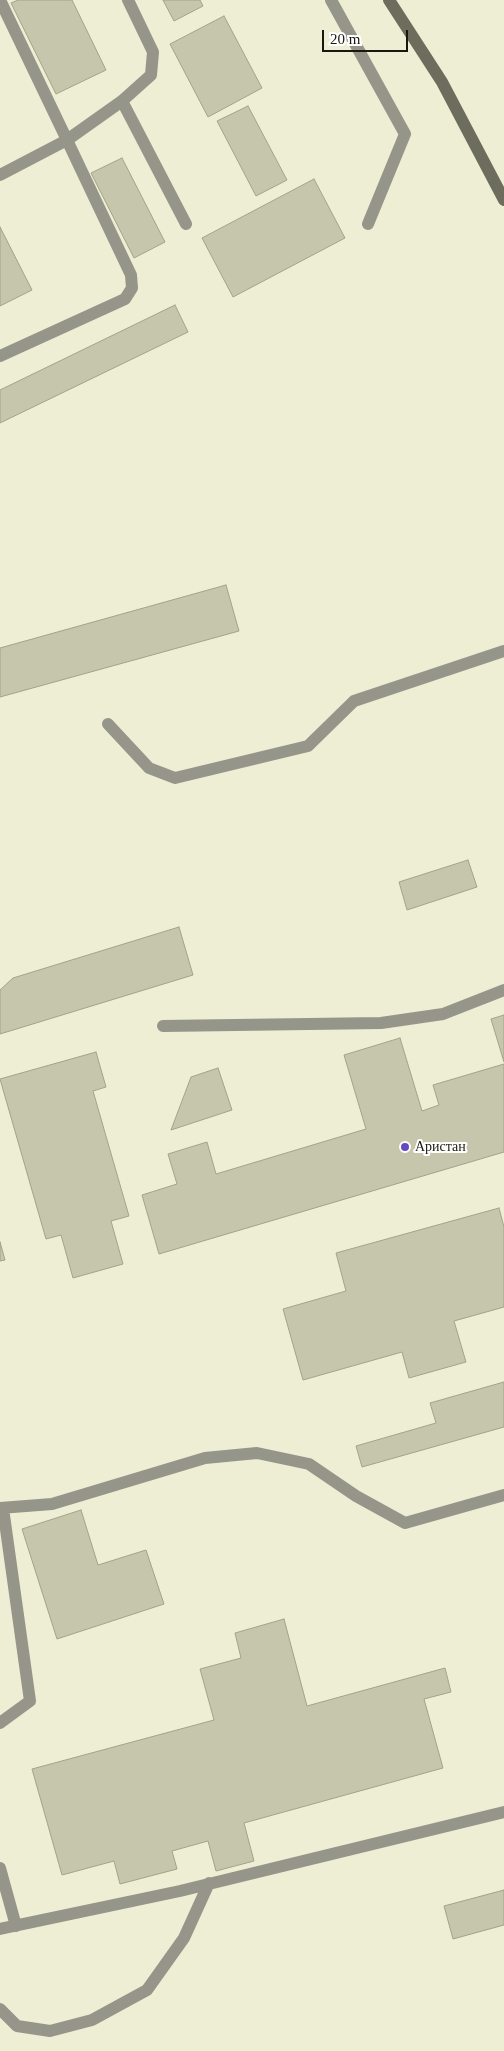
<!DOCTYPE html>
<html>
<head>
<meta charset="utf-8">
<style>
  body { margin:0 }
  #map { position:relative; width:504px; height:2051px; overflow:hidden; background:#edeed3; font-family:"Times New Roman",serif }
  canvas { display:block }
  .scale { position:absolute; left:322px; top:30px; width:86px; height:22px; box-sizing:border-box; border:2px solid #18180e; border-top:0; padding-left:6px; font-size:15px; line-height:18px; white-space:nowrap; color:#18180e; -webkit-text-stroke:4px #fff; paint-order:stroke }
</style>
</head>
<body>
<div id="map">
<canvas width="504" height="2051"></canvas>
<div class="scale">20 m</div>
</div>
<script>
const c = document.querySelector('canvas').getContext('2d');
c.lineJoin = 'round';
function paint(path, color) {
  c.fillStyle = color;
  c.fill(path, 'evenodd');
}
function toPath(rows) {
  const path = new Path2D();
  for (const r of rows) {
    path.moveTo(r[0], r[1]);
    for (let i = 2; i < r.length; i += 2) path.lineTo(r[i], r[i + 1]);
  }
  return path;
}
function stroke(path, color, width, dash) {
  c.strokeStyle = color;
  c.lineWidth = width;
  c.lineCap = dash ? 'butt' : 'round';
  c.setLineDash(dash || []);
  c.stroke(path);
}
function write(font, color, halo, rows, align = 'center') {
  c.font = font + ' "Times New Roman",serif';
  c.lineWidth = 4;
  c.setLineDash([]);
  c.textBaseline = 'middle';
  c.strokeStyle = halo;
  c.fillStyle = color;
  for (const [text, x, y, turn = 0] of rows) {
    c.save();
    c.translate(x, y);
    c.rotate((+turn || 0) * Math.PI / 180);
    c.textAlign = isNaN(turn) ? turn : align;
    if (halo) c.strokeText(text, 0, 0);
    c.fillText(text, 0, 0);
    c.restore();
  }
}
const building = toPath([
  [18,0,72,0,106,70,56,94,11,3,18,0],
  [163,0,200,0,203,6,174,21,163,0],
  [224,16,262,88,208,117,170,44,224,16],
  [248,106,287,180,256,196,217,121,248,106],
  [122,158,165,242,134,258,91,173,122,158],
  [314,179,345,238,233,297,202,238,314,179],
  [0,227,32,290,0,306,0,227],
  [175,305,188,332,0,423,0,390,175,305],
  [226,585,239,631,0,697,0,648,226,585],
  [468,860,477,887,407,910,399,882,468,860],
  [179,927,193,975,0,1034,0,990,13,978,179,927],
  [504,1015,504,1062,491,1019,504,1015],
  [400,1038,422,1111,439,1105,433,1085,504,1064,504,1152,159,1254,142,1195,177,1184,168,1154,207,1142,216,1174,366,1129,344,1055,400,1038],
  [96,1052,106,1087,93,1091,129,1216,111,1221,123,1264,73,1278,61,1235,46,1239,0,1079,96,1052],
  [218,1068,232,1110,171,1130,191,1077,218,1068],
  [499,1208,504,1227,504,1307,454,1321,466,1362,409,1378,402,1352,303,1380,283,1309,346,1291,336,1253,499,1208],
  [0,1242,5,1260,0,1261,0,1242],
  [504,1382,504,1427,362,1467,356,1446,436,1423,430,1403,504,1382],
  [81,1510,98,1565,146,1550,164,1604,57,1639,22,1529,81,1510],
  [284,1619,307,1706,445,1668,451,1692,424,1699,443,1768,244,1823,254,1861,216,1871,208,1841,172,1851,177,1869,120,1884,114,1861,62,1875,32,1769,214,1720,200,1669,241,1658,235,1633,284,1619],
  [504,1890,504,1925,453,1939,444,1906,504,1890]
]);
paint(building, '#c5c6ac');
stroke(building, '#a2a389', 1);
stroke(toPath([
  [0,0,67,140,0,175],
  [331,0,405,134,368,224],
  [122,101,186,224],
  [0,356,125,299,132,288,131,275,67,140,122,101,151,75,153,52,128,0],
  [108,724,149,768,175,778,308,746,354,701,504,651],
  [163,1026,381,1023,443,1014,504,990],
  [0,1508,52,1504,205,1458,257,1453,309,1464,356,1496,405,1523,504,1495],
  [0,1723,30,1701,3,1508],
  [0,1868,16,1926],
  [0,1929,180,1891,504,1812],
  [0,2009,17,2026,50,2031,92,2020,147,1990,184,1938,209,1883]
]), '#95958a', 12);
stroke(toPath([
  [389,0,442,82,504,200]
]), '#6c6d5d', 12);
for (const [x, y, r, color] of [
  [405,1147,5,"#6449c1"]
]) {
  const dot = new Path2D();
  dot.arc(x, y, r, 0, 2 * Math.PI);
  c.fillStyle = color;
  c.fill(dot);
  stroke(dot, '#fff', 2);
}
write('14px', '#18180e', '#fff', [
  ["Аристан",415,1147]
], 'left');
</script>
</body>
</html>
